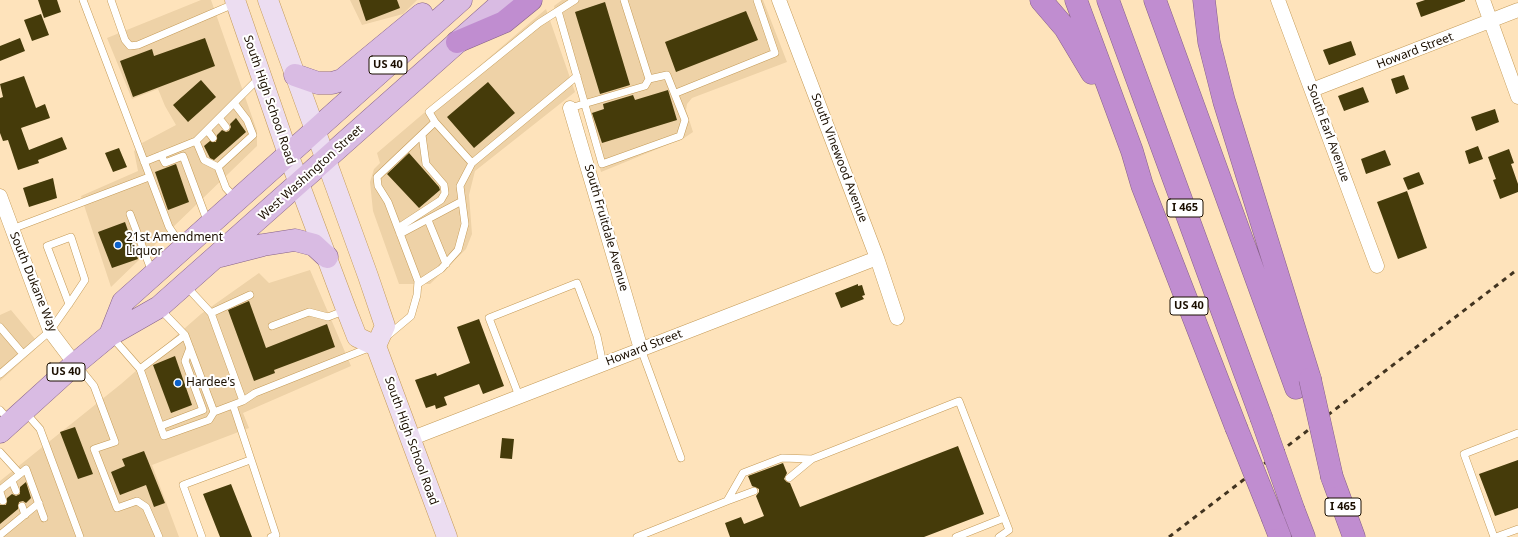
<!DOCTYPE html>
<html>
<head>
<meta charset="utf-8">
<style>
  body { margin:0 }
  canvas { display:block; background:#fee3bb }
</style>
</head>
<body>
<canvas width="1518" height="537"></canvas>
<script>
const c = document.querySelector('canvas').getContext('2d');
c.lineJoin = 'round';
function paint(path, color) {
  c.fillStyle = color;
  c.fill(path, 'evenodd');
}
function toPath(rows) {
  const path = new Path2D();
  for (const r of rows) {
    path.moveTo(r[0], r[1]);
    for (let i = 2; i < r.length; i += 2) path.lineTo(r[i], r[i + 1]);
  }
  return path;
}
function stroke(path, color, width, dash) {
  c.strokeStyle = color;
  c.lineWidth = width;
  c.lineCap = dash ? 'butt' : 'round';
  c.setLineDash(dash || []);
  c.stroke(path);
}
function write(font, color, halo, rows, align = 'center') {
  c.font = font + ' "Noto Sans",sans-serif';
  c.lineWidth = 4;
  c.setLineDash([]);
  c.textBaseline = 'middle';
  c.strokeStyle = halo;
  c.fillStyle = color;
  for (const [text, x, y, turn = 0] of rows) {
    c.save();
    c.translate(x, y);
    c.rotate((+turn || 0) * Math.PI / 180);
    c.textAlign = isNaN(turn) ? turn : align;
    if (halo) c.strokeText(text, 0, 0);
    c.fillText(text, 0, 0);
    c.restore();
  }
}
paint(toPath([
  [201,0,211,0,257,131,257,146,111,287,81,196,138,171,134,151,143,146,142,143,176,125,165,106,158,89,132,99,107,38],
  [350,0,417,0,403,14,362,25],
  [562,0,763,0,787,62,692,98,687,104,686,110,693,132,684,138,601,172,554,6],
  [546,9,575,92,475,171,469,195,472,234,466,249,430,284,399,284,373,211,370,182,374,169,380,163,377,153],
  [310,270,351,366,243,413,249,428,152,465,179,537,0,537,0,481,121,384,201,314,259,273,269,283],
  [11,310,40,345,0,381,0,315]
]), '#eed2a7');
paint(toPath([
  [38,0,57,0,61,12,44,18],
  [359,0,397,0,400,8,366,21],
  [1425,0,1465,0,1465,1,1421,17,1416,3],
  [605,2,630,85,600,94,575,12],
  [746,11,758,40,676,72,665,42],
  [41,14,49,35,32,41,24,20],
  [20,38,25,51,0,61,0,46],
  [205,38,215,66,133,97,120,61,152,49,154,56],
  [1351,41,1356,55,1329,65,1323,50],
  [1404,75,1409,89,1396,94,1391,79],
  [24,76,36,108,45,104,50,118,21,128,29,150,62,137,67,149,38,160,39,163,18,170,8,140,3,141,0,133,0,98,3,97,0,84],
  [201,80,216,97,188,122,173,105],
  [488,82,515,113,474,148,447,117],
  [1363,87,1369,102,1344,111,1338,96],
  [668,90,677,120,602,143,592,113,604,109,603,104,633,95,635,100],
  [1495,109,1499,122,1476,131,1471,117],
  [236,118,246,132,214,160,210,158,204,146,210,141,216,142,217,135,222,130,226,132,229,131,231,127,230,124],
  [1478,146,1483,159,1469,164,1465,151],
  [119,148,127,167,113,172,105,153],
  [1509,149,1514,163,1511,164,1518,184,1518,192,1500,199,1493,180,1496,179,1488,157],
  [1385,150,1391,165,1366,174,1361,159],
  [409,153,439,187,440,190,419,208,387,174],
  [176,164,189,202,168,210,155,172],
  [1419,172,1424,184,1408,190,1403,178],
  [53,178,57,198,29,207,23,188],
  [1407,191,1427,248,1398,259,1377,202],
  [125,222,138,259,112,268,98,232],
  [858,284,858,286,862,285,865,295,862,296,864,299,841,308,835,293],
  [249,301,266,348,327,324,335,347,274,370,275,373,254,381,228,310],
  [479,319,504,386,483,394,479,384,444,397,447,405,436,409,435,405,426,408,415,380,436,373,437,376,470,363,457,327],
  [175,356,192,405,171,413,153,365],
  [75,427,93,474,78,479,60,432],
  [502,438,514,439,512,459,500,458],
  [958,446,984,514,924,537,730,537,725,523,741,517,744,524,764,516,756,496,759,492,759,489,752,486,748,476,783,463,787,473,784,479,787,482,790,483,800,507],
  [144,451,165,503,154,507,146,485,120,495,111,472,125,466,122,459],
  [1518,460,1518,508,1495,516,1479,474],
  [26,482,31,498,26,503,23,501,19,502,18,509,0,524,0,505,6,505,7,498,12,494,16,496,20,494,20,487],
  [231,484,252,537,220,537,203,494]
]), '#453b0a');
const lane = toPath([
  [83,0,169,227,182,246],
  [111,0,125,40,130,46,138,45,236,3],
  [575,0,539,23,429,112,435,122,472,163,577,76],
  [558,11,602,164,680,136,685,120,667,75,649,79],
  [676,93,775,53,757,0],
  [570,108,645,86,649,79,624,0],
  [219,118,226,127],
  [207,130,213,138],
  [196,141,204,160,218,167,226,188,235,198],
  [161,155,165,163,183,156,208,223],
  [144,162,196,141,259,78],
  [218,167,253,135,247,120,234,103],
  [130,214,152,272],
  [428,220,446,264],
  [398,228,441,200,445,193,444,185,426,164,422,135],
  [12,229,149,177],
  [400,234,462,201],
  [418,284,441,269,458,250,465,224,460,186,472,163],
  [186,286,211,313,243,401],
  [211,313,250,295],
  [272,326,309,312,328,317,346,310],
  [0,327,23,354],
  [112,337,140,369,164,436,209,420,214,412,185,335,160,309],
  [386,337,411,316,417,295,418,281,388,202,378,186,377,177,435,122],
  [641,349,681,458],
  [77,365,94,386,115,442,94,449,117,508,137,501,146,507,159,537],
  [140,369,185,335],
  [0,374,50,331,69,304,85,280,71,237,47,246,69,304],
  [519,396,489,318,577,283,597,336,603,364],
  [233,405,276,535,271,537],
  [0,410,9,420],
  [25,412,40,429,80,537],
  [214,412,243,401,255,393,371,347],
  [161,426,203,410,185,361,190,348],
  [0,452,20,474,0,490],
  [20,474,26,469,44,518],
  [789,478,812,459],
  [12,481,16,491],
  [0,492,3,501],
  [727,501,754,491],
  [22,506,25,515],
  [0,535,39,503],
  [202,537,183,485,250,460],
  [637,537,727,501,743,473,782,458,812,459,959,401,1009,530,999,537],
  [956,537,1004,518],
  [1494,537,1464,454,1518,433],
  [1496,537,1518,529]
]);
const street = toPath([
  [779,0,877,258,897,318],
  [1278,0,1377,266],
  [1483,0,1518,97],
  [1312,90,1518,10],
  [570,108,641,349],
  [0,196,50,331,75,364],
  [410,439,877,258]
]);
const secondary = toPath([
  [235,0,288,154,346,309,357,337,376,346,447,537],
  [268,0,368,276,385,326,376,346]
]);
const primary = toPath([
  [295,75,318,83,332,83,342,80,422,14],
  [220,256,263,245,295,240,314,245,327,257],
  [110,335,123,302,461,0],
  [0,432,75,364,110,335,159,307,505,0]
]);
const highway = toPath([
  [1041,0,1065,28,1092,73],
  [1076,0,1132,151,1142,185,1236,427],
  [1108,0,1261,417],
  [1155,0,1296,388],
  [1204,0,1209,42,1224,101,1310,379],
  [457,42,504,22,531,0],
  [1332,477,1354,537],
  [1294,511,1304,537],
  [1273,519,1280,537]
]);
stroke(lane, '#c49a56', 8);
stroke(street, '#c49a56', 15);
stroke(secondary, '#c49a56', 21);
stroke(primary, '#866187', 23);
stroke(highway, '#866187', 23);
stroke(lane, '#fff', 7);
stroke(street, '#fff', 14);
stroke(secondary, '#ecddf1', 20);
stroke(primary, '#d9bbe3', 22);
stroke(highway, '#c08dd0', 22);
stroke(toPath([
  [1169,537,1518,269]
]), '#423420', 3, [5, 5]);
const highwayBridge = toPath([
  [1310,379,1332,477],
  [1261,417,1294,511],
  [1236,427,1273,519]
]);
stroke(highwayBridge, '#866187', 23, []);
stroke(highwayBridge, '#c08dd0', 22);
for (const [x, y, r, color] of [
  [118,245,4,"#0c61cb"],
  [178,383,4,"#0c61cb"]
]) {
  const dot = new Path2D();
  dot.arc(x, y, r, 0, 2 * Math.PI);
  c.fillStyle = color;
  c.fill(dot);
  stroke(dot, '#fff', 1.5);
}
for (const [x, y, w] of [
  [388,65,38],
  [1185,208,36],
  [1189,306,38],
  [66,372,38],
  [1343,507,36]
]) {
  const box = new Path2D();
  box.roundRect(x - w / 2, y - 9, w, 18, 3);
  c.fillStyle = '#fff';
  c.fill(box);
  stroke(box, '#1b0f00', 1);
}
write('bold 11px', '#1b0f00', null, [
  ["US 40",388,65],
  ["I 465",1185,208],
  ["US 40",1189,306],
  ["US 40",66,372],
  ["I 465",1343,507]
]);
write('12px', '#1b0f00', '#fff', [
  ["Howard Street",1415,51,-21],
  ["South High School Road",269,100,71],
  ["South Earl Avenue",1328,133,70],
  ["South Vinewood Avenue",839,158,69],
  ["West Washington Street",311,173,-42],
  ["South Fruitdale Avenue",606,228,74],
  ["South Dukane Way",33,282,68],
  ["Howard Street",644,348,-21],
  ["South High School Road",411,441,70]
]);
write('12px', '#1b0f00', '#fff', [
  ["21st Amendment",126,238],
  ["Liquor",126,252],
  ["Hardee's",186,383]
], 'left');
</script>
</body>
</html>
